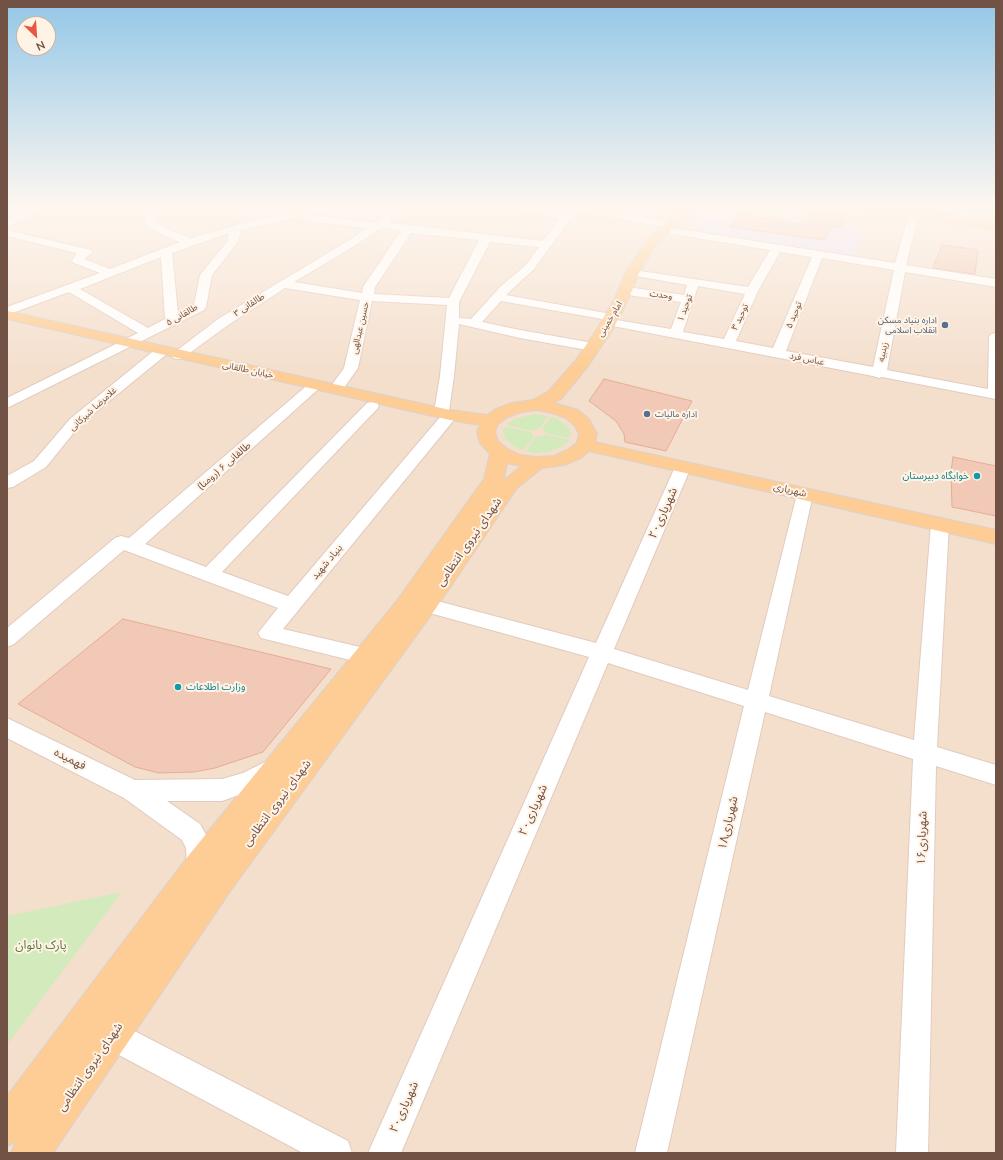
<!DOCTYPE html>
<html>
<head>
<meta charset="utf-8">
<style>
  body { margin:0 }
  #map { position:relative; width:1003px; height:1160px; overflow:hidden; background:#fdeede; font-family:Mulish,sans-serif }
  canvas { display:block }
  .frame { position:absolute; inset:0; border:8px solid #735246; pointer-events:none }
  .north { position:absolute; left:16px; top:16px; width:40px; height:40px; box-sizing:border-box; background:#fff3e5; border:1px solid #c7b3a5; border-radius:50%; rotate:155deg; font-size:11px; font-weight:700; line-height:16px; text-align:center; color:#735246 }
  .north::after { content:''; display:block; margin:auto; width:14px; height:18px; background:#ea5740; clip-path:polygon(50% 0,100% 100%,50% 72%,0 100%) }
</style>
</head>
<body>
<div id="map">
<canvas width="1003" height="1160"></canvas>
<div class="frame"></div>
<div class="north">N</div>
</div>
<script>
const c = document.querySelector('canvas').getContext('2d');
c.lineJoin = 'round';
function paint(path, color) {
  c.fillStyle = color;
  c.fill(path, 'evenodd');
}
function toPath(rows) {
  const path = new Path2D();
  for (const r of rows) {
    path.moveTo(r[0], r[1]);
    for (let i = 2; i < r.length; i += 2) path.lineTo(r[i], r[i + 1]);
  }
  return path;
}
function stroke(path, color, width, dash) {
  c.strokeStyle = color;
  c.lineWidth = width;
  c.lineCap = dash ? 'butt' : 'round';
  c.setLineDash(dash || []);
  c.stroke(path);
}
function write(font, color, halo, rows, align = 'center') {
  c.font = font + ' Mulish,"Noto Sans Arabic",sans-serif';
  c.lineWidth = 4;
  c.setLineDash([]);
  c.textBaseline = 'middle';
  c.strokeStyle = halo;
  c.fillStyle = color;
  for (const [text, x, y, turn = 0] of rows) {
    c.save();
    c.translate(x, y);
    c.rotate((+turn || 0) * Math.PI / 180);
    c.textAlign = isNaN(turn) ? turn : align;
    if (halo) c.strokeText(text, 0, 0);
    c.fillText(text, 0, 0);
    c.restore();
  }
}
paint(toPath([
  [7,206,996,206,996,1153,7,1153]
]), '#f4dfcd');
paint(toPath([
  [711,208,788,220,863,231,855,257,690,232]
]), '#ebdcf8');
paint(toPath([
  [925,206,996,206,996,218],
  [535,414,548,416,540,428,532,431,507,425,508,423,515,419],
  [551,417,558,419,568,427,570,430,570,438,547,434,542,429],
  [506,427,531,432,532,435,534,437,523,450,517,448,505,439,503,431],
  [546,435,570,440,563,446,549,452,535,453,526,451,536,437],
  [122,892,7,1045,7,916]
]), '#d3eabd');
const building = toPath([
  [816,206,849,210,841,227,832,226,825,240,730,227,739,214,808,225,816,206],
  [942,245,978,250,975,274,933,268,942,245],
  [604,379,692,401,666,451,625,442,624,434,616,421,589,401,604,379],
  [953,457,996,466,996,516,952,507,951,472,953,457],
  [123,619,331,669,263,752,215,768,194,772,159,773,135,767,18,704,123,619]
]);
paint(building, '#f2c9b6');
stroke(building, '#e5ad96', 1);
const minor = toPath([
  [38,206,53,206,7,227,7,220,38,206],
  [151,206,162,206,156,213,156,222,169,230,191,238,236,225,321,206,342,206,341,208,310,215,376,223,380,222,384,214,394,206,406,206,392,218,390,223,543,241,560,218,510,209,505,206,530,206,566,213,577,207,584,206,675,223,676,225,672,228,895,263,909,214,914,211,919,214,906,265,996,279,996,287,905,272,887,370,988,389,989,337,991,334,996,333,996,399,882,377,879,378,873,376,618,327,613,326,612,323,613,321,501,301,482,322,520,330,593,343,598,344,600,347,598,350,593,351,520,338,459,324,454,376,449,411,455,412,458,415,283,629,373,650,376,656,373,662,366,664,261,638,258,633,278,608,124,550,14,644,7,647,7,628,115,538,121,536,129,538,311,382,316,381,321,382,323,385,145,544,206,567,367,403,372,402,377,403,379,406,377,409,222,572,288,596,441,416,436,415,434,412,440,376,447,305,372,301,358,368,341,392,336,393,331,392,329,389,344,368,360,300,285,288,228,325,183,358,178,359,173,358,171,355,218,319,348,241,366,228,309,221,305,220,304,218,305,216,241,230,237,243,212,275,206,307,204,310,7,408,7,398,138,333,69,292,7,315,7,307,100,273,74,263,72,261,77,253,7,236,7,230,91,250,93,252,84,259,110,269,180,242,161,234,147,225,146,223,146,212,151,206],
  [582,212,671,228,667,231,672,234,770,250,748,287,640,271,636,272,634,274,636,276,687,285,684,295,634,288,630,289,628,292,630,295,634,296,681,302,671,329,616,320,617,318,615,315,611,314,506,295,534,269,571,218,582,212],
  [384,228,401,231,363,287,362,293,294,282,356,245,379,229,384,228],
  [229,233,227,242,200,275,194,305,178,313,172,253,229,233],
  [411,233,479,240,449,298,374,294,375,287,411,233],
  [490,242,539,247,526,265,501,286,471,319,459,318,459,302,490,242],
  [780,252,812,257,773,348,736,341,758,291,780,252],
  [161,257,165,319,148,328,80,289,161,257],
  [822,258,894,270,873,367,786,351,822,258],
  [698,286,745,294,724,339,683,332,698,286],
  [162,347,167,348,169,351,167,354,80,425,46,467,13,487,7,488,7,476,34,461,70,419,157,348,162,347],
  [683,462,689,464,691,467,614,649,748,690,797,494,799,490,805,489,811,490,813,494,769,696,914,740,931,524,934,520,940,518,946,520,949,524,937,747,996,765,996,785,936,766,928,1153,896,1153,913,759,765,712,667,1153,635,1153,744,706,608,663,401,1153,368,1153,589,657,419,610,416,605,419,600,426,598,596,643,675,467,677,464,683,462],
  [7,718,135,780,222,779,243,773,271,759,279,762,283,769,279,776,258,788,222,801,167,801,200,824,212,846,213,865,209,874,200,877,191,874,187,865,186,848,182,840,124,798,7,738,7,718],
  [113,1020,348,1141,352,1153,303,1153,102,1046,98,1035,102,1024,113,1020]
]);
const major = toPath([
  [682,206,694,206,654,248,639,273,629,298,613,329,588,366,561,399,554,403,578,410,589,419,597,434,595,442,996,530,996,544,589,451,581,458,564,465,542,468,517,488,434,611,231,890,53,1153,11,1153,16,1142,7,1146,7,1096,189,855,396,602,484,479,490,454,480,443,477,432,480,425,450,420,7,319,7,311,450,410,487,415,496,409,512,403,533,400,549,391,576,360,597,329,615,298,625,273,645,243,682,206],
  [537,410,552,413,566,418,575,426,579,434,577,443,567,450,554,456,537,457,520,455,507,449,498,441,495,432,498,424,508,417,521,412,537,410],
  [507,463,521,466,500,484,504,479,507,463],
  [853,206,886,206,996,222,996,230,858,209,853,206]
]);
stroke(minor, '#e2cbbe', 2);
stroke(major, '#dbd2cf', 2);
paint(minor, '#fff');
paint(major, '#fdcd95');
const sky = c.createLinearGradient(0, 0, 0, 369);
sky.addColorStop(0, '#93c7e7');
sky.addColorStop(0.56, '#fef7f0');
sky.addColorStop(1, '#fef7f000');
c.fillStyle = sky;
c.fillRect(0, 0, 1003, 369);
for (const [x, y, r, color] of [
  [945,325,4,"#5c6f8a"],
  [647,414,4,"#5c6f8a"],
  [977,476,4,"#0f9aa8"],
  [178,687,4,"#0f9aa8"]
]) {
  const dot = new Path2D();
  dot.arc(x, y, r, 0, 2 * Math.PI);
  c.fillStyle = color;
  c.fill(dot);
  stroke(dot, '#fff3e5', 1.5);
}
write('9px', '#735246', '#fff3e5', [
  ["وحدت",661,295,8],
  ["طالقانی ۳",249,305,-33],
  ["توحید ۱",685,308,-70],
  ["طالقانی ۵",182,315,-30],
  ["توحید ۵",794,315,-68],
  ["توحید ۳",740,317,-65],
  ["امام خمینی",610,319,-59],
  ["حسین عبدالهی",360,328,-77],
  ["زینبیه",883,352,-79],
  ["عباس فرد",807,359,11],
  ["خیابان طالقانی",248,370,12],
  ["غلامرضا شیرکانی",93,409,-42]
]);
write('9px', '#4e5e75', '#fff3e5', [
  ["اداره بنیاد مسکن",937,320],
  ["انقلاب اسلامی",937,330],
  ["اداره مالیات",655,414,"left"]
], 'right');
write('10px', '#735246', '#fff3e5', [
  ["طالقانی ۶ (رومنا)",224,466,-41],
  ["شهریاری",790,490,13],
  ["بنیاد شهید",327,562,-50]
]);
write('10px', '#0d838f', '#fff3e5', [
  ["خوابگاه دبیرستان",969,476],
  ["وزارت اطلاعات",186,687,"left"]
], 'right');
write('12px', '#735246', '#fff3e5', [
  ["شهریاری۲۰",663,513,-66],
  ["شهدای نیروی انتظامی",469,542,-55],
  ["فهمیده",70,759,27],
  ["شهدای نیروی انتظامی",277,803,-53],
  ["شهریاری۲۰",533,810,-66],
  ["شهریاری۱۸",728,823,-77],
  ["شهریاری۱۶",922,838,-88],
  ["شهدای نیروی انتظامی",90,1067,-55],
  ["شهریاری۲۰",404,1107,-66]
]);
write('12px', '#54793e', '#fff3e5', [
  ["پارک بانوان",41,945]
]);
</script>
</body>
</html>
